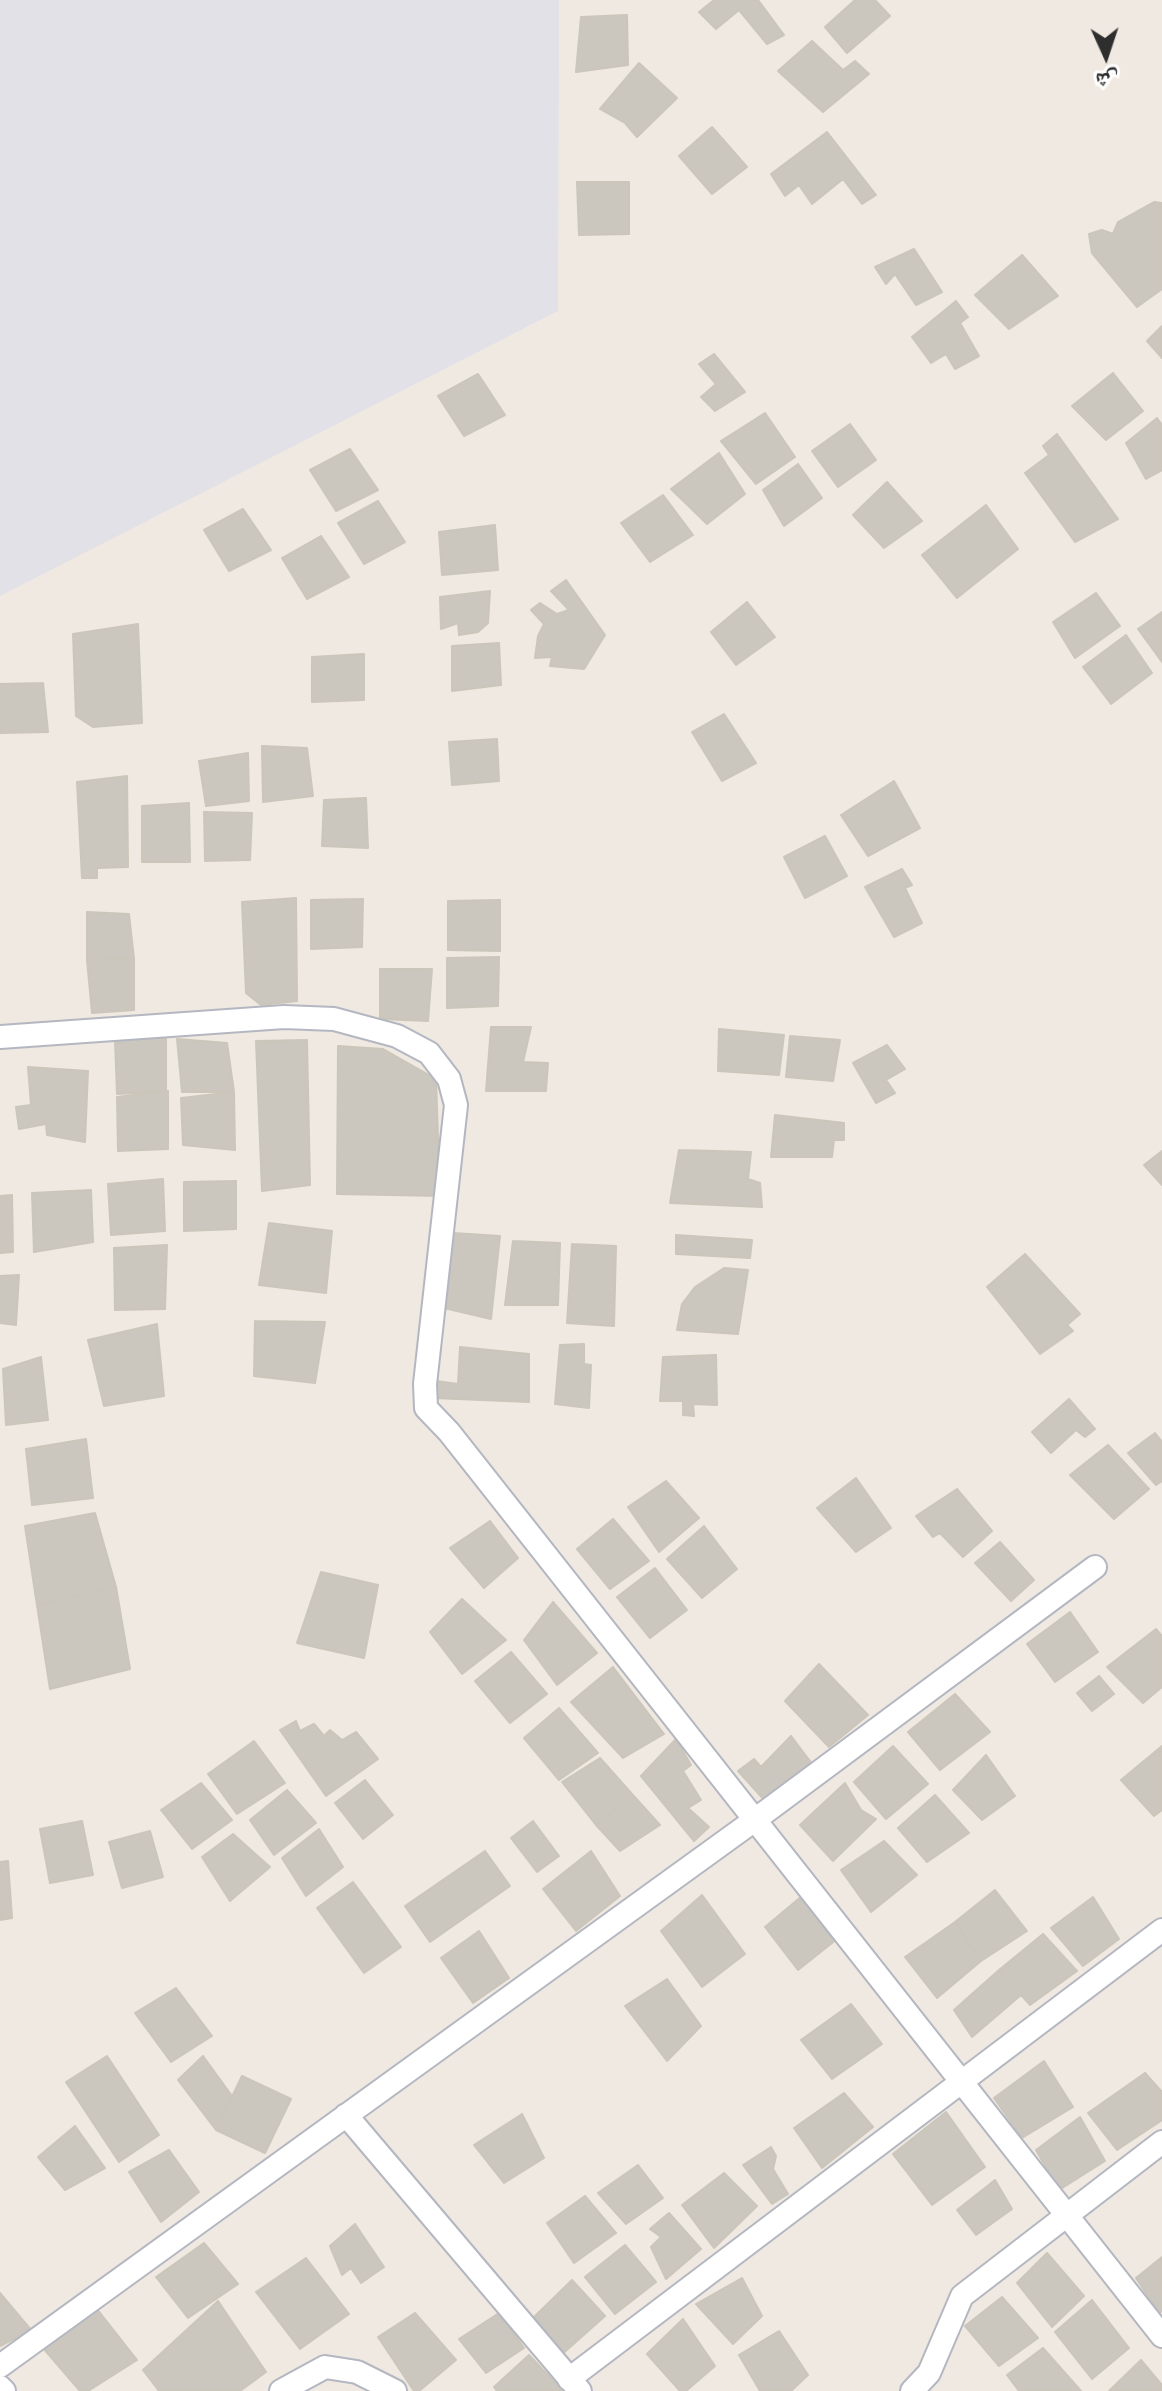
<!DOCTYPE html>
<html>
<head>
<meta charset="utf-8">
<style>
  body { margin:0 }
  #map { position:relative; width:1162px; height:2391px; overflow:hidden; background:#efe9e1; font-family:Cabin,"Noto Naskh Arabic",sans-serif }
  canvas { display:block }
  .north { position:absolute; left:1066px; top:16px; width:80px; height:80px; -webkit-text-stroke:6px #fff; paint-order:stroke; rotate:177deg; font-size:22px; font-weight:700; line-height:32px; text-align:center; color:#2e2e2e }
  .north::after { content:''; display:block; margin:auto; width:28px; height:36px; background:#2e2e2e; clip-path:polygon(50% 0,100% 100%,50% 72%,0 100%) }
</style>
</head>
<body>
<div id="map">
<canvas width="1162" height="2391"></canvas>
<div class="north">ش</div>
</div>
<script>
const c = document.querySelector('canvas').getContext('2d');
c.lineJoin = 'round';
function paint(path, color) {
  c.fillStyle = color;
  c.fill(path, 'evenodd');
}
function toPath(rows) {
  const path = new Path2D();
  for (const r of rows) {
    path.moveTo(r[0], r[1]);
    for (let i = 2; i < r.length; i += 2) path.lineTo(r[i], r[i + 1]);
  }
  return path;
}
function stroke(path, color, width, dash) {
  c.strokeStyle = color;
  c.lineWidth = width;
  c.lineCap = dash ? 'butt' : 'round';
  c.setLineDash(dash || []);
  c.stroke(path);
}
paint(toPath([
  [0,0,559,0,558,311,0,596]
]), '#e3e1e8');
const building = toPath([
  [714,0,758,0,784,35,767,44,739,10,716,29,699,12,714,0],
  [855,0,875,0,890,16,847,53,825,27,855,0],
  [627,15,628,65,576,72,581,17,627,15],
  [812,41,843,70,855,61,869,74,823,112,778,71,812,41],
  [639,63,677,98,637,137,625,123,600,109,639,63],
  [712,127,747,167,712,194,679,156,712,127],
  [827,132,876,195,862,204,843,179,812,204,799,185,785,196,771,174,827,132],
  [577,182,629,182,629,234,579,235,577,182],
  [1154,202,1162,203,1162,289,1137,307,1092,253,1089,234,1102,230,1113,234,1118,222,1154,202],
  [914,249,942,292,916,305,895,274,886,284,875,267,914,249],
  [1022,255,1058,296,1009,329,975,295,1022,255],
  [956,301,968,317,960,323,979,356,955,369,946,354,931,363,912,337,956,301],
  [1162,326,1162,358,1147,341,1162,326],
  [714,354,745,392,715,411,701,397,716,384,699,364,714,354],
  [1113,373,1143,411,1106,440,1072,406,1113,373],
  [478,374,505,415,464,436,438,396,478,374],
  [765,413,795,457,756,484,721,441,765,413],
  [1157,418,1162,425,1162,470,1146,479,1126,443,1157,418],
  [850,424,876,460,838,487,812,451,850,424],
  [1057,434,1118,519,1075,542,1025,473,1049,455,1043,446,1057,434],
  [350,449,378,490,336,511,310,470,350,449],
  [719,453,745,494,707,524,671,489,719,453],
  [798,464,822,498,784,526,763,490,798,464],
  [887,482,922,521,884,548,853,515,887,482],
  [663,495,693,535,650,562,621,523,663,495],
  [378,501,405,542,364,564,338,523,378,501],
  [986,505,1018,549,957,598,922,555,986,505],
  [243,509,271,550,229,571,204,530,243,509],
  [495,525,498,570,442,575,439,532,495,525],
  [321,536,349,577,307,599,282,558,321,536],
  [566,580,605,635,584,669,550,666,552,657,535,658,538,636,544,624,531,610,540,603,557,614,569,610,551,591,566,580],
  [490,591,488,623,478,632,459,635,458,623,441,629,440,597,490,591],
  [1096,593,1120,626,1075,658,1053,622,1096,593],
  [747,602,775,637,736,665,711,632,747,602],
  [1162,612,1162,662,1138,629,1162,612],
  [138,624,142,723,93,727,76,716,73,634,138,624],
  [1126,635,1152,673,1111,704,1083,667,1126,635],
  [499,643,501,685,452,691,452,646,499,643],
  [364,654,364,700,312,702,312,657,364,654],
  [43,683,48,732,0,733,0,684,43,683],
  [724,714,756,763,722,781,692,732,724,714],
  [497,739,499,781,452,785,449,742,497,739],
  [262,746,307,748,313,796,263,802,262,746],
  [248,753,249,801,206,806,199,761,248,753],
  [127,776,128,867,97,868,97,878,82,878,77,782,127,776],
  [894,781,920,828,868,856,841,815,894,781],
  [366,798,368,848,322,846,324,800,366,798],
  [189,803,190,862,142,862,142,806,189,803],
  [204,812,252,813,250,860,205,861,204,812],
  [825,836,847,876,805,898,784,857,825,836],
  [902,869,912,885,905,888,922,923,894,937,865,887,902,869],
  [296,898,297,1001,261,1005,246,993,242,902,296,898],
  [363,899,362,947,311,949,311,900,363,899],
  [500,900,500,951,448,950,448,901,500,900],
  [87,912,129,914,134,959,87,960,87,912],
  [499,957,498,1006,447,1008,447,958,499,957],
  [134,959,134,1010,92,1013,87,960,134,959],
  [380,969,432,969,428,1021,380,1019,380,969],
  [491,1027,531,1027,523,1062,548,1063,546,1091,486,1091,491,1027],
  [719,1029,784,1035,779,1075,718,1071,719,1029],
  [166,1034,166,1091,117,1094,115,1040,166,1034],
  [790,1036,840,1040,833,1081,786,1077,790,1036],
  [177,1039,227,1043,234,1092,182,1092,177,1039],
  [307,1040,310,1185,262,1191,256,1041,307,1040],
  [887,1045,905,1069,886,1080,895,1093,876,1103,853,1063,887,1045],
  [338,1046,383,1049,436,1079,440,1196,337,1194,338,1046],
  [28,1067,88,1071,85,1142,47,1135,46,1124,19,1129,16,1107,31,1105,28,1067],
  [168,1091,168,1149,118,1151,117,1097,168,1091],
  [234,1092,235,1150,183,1145,181,1098,234,1092],
  [775,1115,844,1123,844,1140,834,1140,832,1157,771,1157,775,1115],
  [679,1150,751,1152,748,1179,760,1183,762,1207,670,1203,679,1150],
  [1162,1151,1162,1185,1144,1165,1162,1151],
  [163,1179,165,1231,111,1235,108,1184,163,1179],
  [236,1181,236,1229,184,1231,184,1182,236,1181],
  [91,1190,93,1242,34,1252,32,1193,91,1190],
  [12,1195,13,1252,0,1253,0,1196,12,1195],
  [269,1223,332,1231,326,1293,259,1285,269,1223],
  [453,1233,500,1236,491,1319,444,1308,453,1233],
  [676,1235,752,1240,750,1258,676,1254,676,1235],
  [513,1241,560,1243,558,1305,505,1305,513,1241],
  [572,1244,616,1246,614,1326,567,1323,572,1244],
  [167,1245,165,1309,115,1310,114,1248,167,1245],
  [1025,1254,1080,1314,1067,1325,1073,1331,1040,1354,987,1287,1025,1254],
  [724,1268,748,1270,738,1334,677,1330,682,1304,695,1287,724,1268],
  [19,1275,16,1325,0,1323,0,1276,19,1275],
  [255,1321,325,1322,315,1383,254,1376,255,1321],
  [157,1324,164,1396,104,1406,88,1340,157,1324],
  [584,1344,584,1364,591,1365,589,1408,555,1404,560,1345,584,1344],
  [460,1347,529,1354,529,1402,433,1398,436,1381,458,1384,460,1347],
  [716,1355,717,1405,693,1404,694,1416,683,1415,683,1401,660,1401,663,1357,716,1355],
  [41,1357,48,1420,6,1425,3,1369,41,1357],
  [1069,1399,1095,1429,1085,1437,1076,1430,1051,1453,1032,1432,1069,1399],
  [1155,1433,1162,1442,1162,1481,1156,1485,1128,1453,1155,1433],
  [86,1439,93,1498,32,1505,26,1449,86,1439],
  [1108,1445,1149,1489,1114,1519,1070,1475,1108,1445],
  [856,1478,891,1528,856,1552,817,1508,856,1478],
  [666,1481,699,1518,659,1552,628,1507,666,1481],
  [957,1489,992,1531,963,1557,940,1533,933,1537,916,1516,957,1489],
  [95,1513,116,1587,37,1605,25,1526,95,1513],
  [613,1519,649,1561,610,1589,577,1549,613,1519],
  [490,1521,518,1558,484,1588,450,1548,490,1521],
  [704,1526,737,1569,702,1598,667,1559,704,1526],
  [1000,1542,1034,1580,1011,1601,975,1563,1000,1542],
  [655,1568,687,1610,650,1638,617,1597,655,1568],
  [321,1572,378,1585,364,1658,297,1643,321,1572],
  [116,1587,130,1669,50,1689,37,1605,116,1587],
  [462,1599,506,1640,462,1674,430,1632,462,1599],
  [553,1602,597,1653,557,1685,524,1640,553,1602],
  [1070,1612,1098,1652,1055,1682,1027,1644,1070,1612],
  [1156,1629,1162,1636,1162,1687,1143,1703,1107,1667,1156,1629],
  [511,1652,547,1694,510,1723,475,1681,511,1652],
  [819,1664,868,1715,829,1747,785,1701,819,1664],
  [613,1667,664,1734,623,1758,571,1702,613,1667],
  [1099,1676,1114,1694,1092,1711,1077,1693,1099,1676],
  [955,1694,990,1732,940,1770,908,1732,955,1694],
  [559,1708,598,1753,559,1780,524,1738,559,1708],
  [296,1721,300,1731,314,1724,324,1736,330,1730,342,1740,356,1732,378,1759,326,1796,280,1730,296,1721],
  [791,1736,813,1765,767,1803,738,1771,754,1759,761,1767,791,1736],
  [676,1739,691,1765,683,1771,701,1800,688,1808,709,1827,694,1841,641,1776,676,1739],
  [254,1741,285,1783,237,1814,208,1774,254,1741],
  [893,1746,928,1784,886,1819,854,1782,893,1746],
  [1162,1746,1162,1810,1154,1816,1121,1780,1162,1746],
  [986,1755,1015,1796,982,1820,953,1790,986,1755],
  [600,1758,632,1794,596,1825,562,1782,600,1758],
  [365,1780,393,1815,363,1839,335,1803,365,1780],
  [201,1783,232,1820,192,1849,161,1810,201,1783],
  [845,1783,861,1810,876,1819,833,1861,800,1825,845,1783],
  [287,1790,316,1823,274,1855,250,1820,287,1790],
  [632,1794,660,1825,620,1851,596,1825,632,1794],
  [935,1795,969,1833,927,1862,898,1828,935,1795],
  [82,1821,93,1875,50,1883,40,1829,82,1821],
  [533,1821,559,1856,537,1872,511,1838,533,1821],
  [319,1829,343,1867,306,1896,282,1858,319,1829],
  [150,1831,163,1877,122,1888,109,1842,150,1831],
  [233,1834,270,1867,230,1901,202,1857,233,1834],
  [884,1841,917,1875,871,1912,841,1870,884,1841],
  [485,1851,510,1886,430,1942,405,1906,485,1851],
  [591,1851,620,1896,576,1931,543,1889,591,1851],
  [8,1861,12,1918,0,1920,0,1862,8,1861],
  [353,1882,401,1947,364,1973,317,1908,353,1882],
  [995,1890,1027,1931,981,1961,955,1922,995,1890],
  [702,1895,745,1954,702,1987,661,1931,702,1895],
  [802,1896,837,1939,798,1970,765,1927,802,1896],
  [1093,1897,1119,1939,1083,1966,1051,1928,1093,1897],
  [955,1922,981,1961,937,1998,905,1957,955,1922],
  [479,1931,509,1978,473,2003,441,1958,479,1931],
  [1043,1934,1077,1971,1030,2005,999,1970,1043,1934],
  [999,1970,1021,1995,972,2037,954,2010,999,1970],
  [667,1979,701,2026,667,2061,625,2006,667,1979],
  [176,1988,212,2036,171,2062,135,2013,176,1988],
  [851,2004,882,2044,832,2079,801,2040,851,2004],
  [107,2056,159,2135,119,2162,66,2082,107,2056],
  [203,2056,232,2096,216,2130,178,2080,203,2056],
  [1044,2061,1073,2107,1022,2138,994,2098,1044,2061],
  [1145,2073,1162,2092,1162,2120,1117,2150,1088,2113,1145,2073],
  [242,2076,291,2099,265,2153,216,2130,242,2076],
  [844,2093,873,2127,822,2168,794,2128,844,2093],
  [946,2112,985,2167,932,2205,893,2154,946,2112],
  [522,2114,544,2158,504,2183,474,2145,522,2114],
  [1080,2117,1105,2161,1059,2190,1036,2150,1080,2117],
  [75,2126,105,2168,65,2190,38,2157,75,2126],
  [771,2147,776,2156,773,2169,788,2194,772,2204,743,2165,771,2147],
  [169,2150,199,2192,161,2222,129,2172,169,2150],
  [638,2165,663,2198,626,2224,598,2193,638,2165],
  [724,2173,757,2206,714,2248,682,2205,724,2173],
  [995,2180,1012,2209,976,2235,957,2210,995,2180],
  [585,2196,616,2233,574,2263,547,2223,585,2196],
  [669,2213,701,2249,666,2279,651,2247,661,2237,650,2229,669,2213],
  [355,2224,384,2267,361,2283,351,2268,342,2275,330,2246,355,2224],
  [204,2243,238,2284,188,2318,156,2277,204,2243],
  [625,2245,656,2282,615,2314,585,2277,625,2245],
  [1047,2253,1084,2296,1052,2327,1017,2283,1047,2253],
  [1162,2257,1162,2311,1159,2313,1136,2278,1162,2257],
  [306,2258,349,2314,300,2349,256,2292,306,2258],
  [742,2278,762,2316,733,2344,696,2304,742,2278],
  [572,2280,605,2316,560,2356,532,2319,572,2280],
  [0,2293,31,2330,0,2346,0,2293],
  [1002,2297,1038,2338,999,2366,965,2326,1002,2297],
  [1092,2300,1129,2348,1092,2379,1055,2332,1092,2300],
  [218,2301,266,2372,240,2391,159,2391,143,2370,218,2301],
  [97,2309,137,2360,88,2391,80,2391,43,2348,97,2309],
  [415,2313,456,2360,419,2391,414,2391,378,2337,415,2313],
  [499,2313,524,2348,486,2373,459,2339,499,2313],
  [683,2319,715,2366,686,2391,680,2391,647,2354,683,2319],
  [779,2331,808,2375,791,2391,760,2391,739,2355,779,2331],
  [1043,2348,1081,2391,1019,2391,1007,2375,1043,2348],
  [529,2355,563,2391,497,2391,494,2387,529,2355],
  [1141,2360,1162,2385,1162,2391,1109,2391,1141,2360]
]);
paint(building, '#cbc7bf');
stroke(building, '#cbc5ba', 2);
const street = toPath([
  [0,1037,284,1017,334,1019,397,1036,429,1053,449,1079,456,1105,425,1384,426,1408,449,1432,1162,2336],
  [346,2115,580,2391],
  [0,2366,756,1819,1095,1567],
  [569,2379,1162,1930],
  [0,2387,4,2391],
  [281,2391,325,2367,357,2372,395,2391],
  [912,2391,929,2373,962,2296,1162,2142]
]);
stroke(street, '#b4b7c1', 26);
stroke(street, '#fff', 22);
</script>
</body>
</html>
